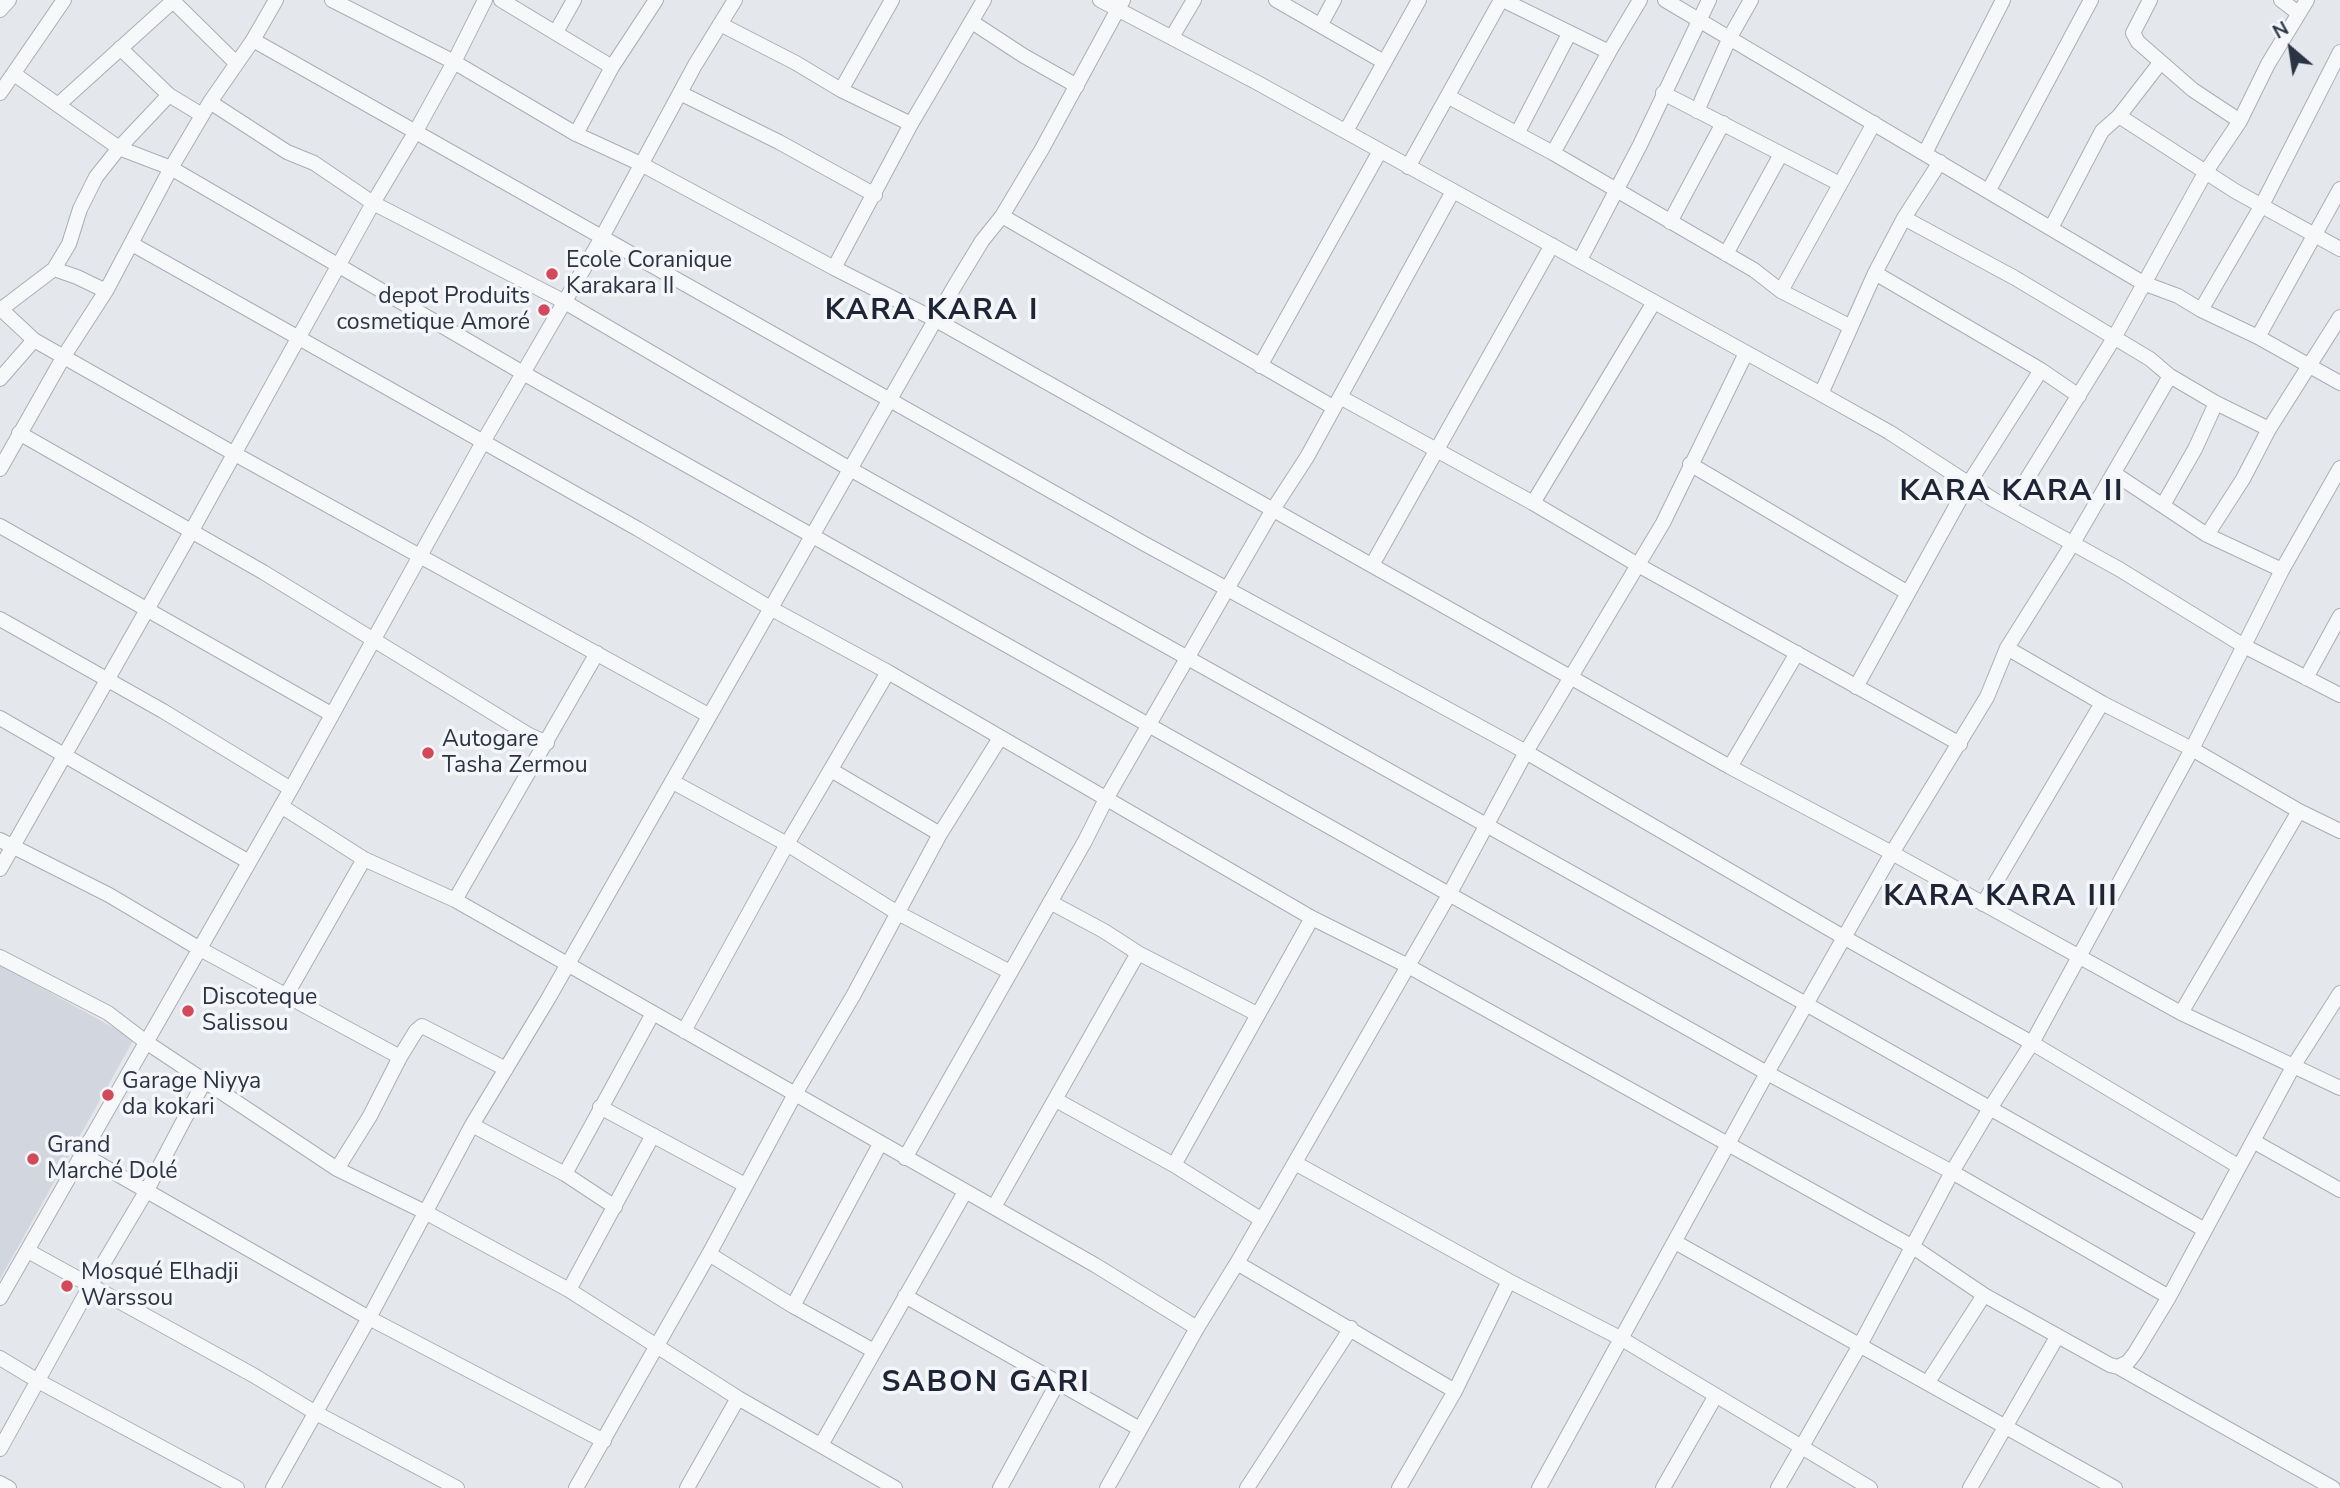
<!DOCTYPE html>
<html>
<head>
<meta charset="utf-8">
<style>
  body { margin:0 }
  #map { position:relative; width:2340px; height:1488px; overflow:hidden; background:#e4e7ec; font-family:"Nunito Sans",sans-serif }
  canvas { display:block }
  .north { position:absolute; left:2256px; top:14px; width:70px; height:70px; -webkit-text-stroke:5px #f4f6f9; paint-order:stroke; rotate:331deg; font-size:19px; font-weight:700; line-height:28px; text-align:center; color:#2b3445 }
  .north::after { content:''; display:block; margin:auto; width:24px; height:32px; background:#2b3445; clip-path:polygon(50% 0,100% 100%,50% 72%,0 100%) }
</style>
</head>
<body>
<div id="map">
<canvas width="2340" height="1488"></canvas>
<div class="north">N</div>
</div>
<script>
const c = document.querySelector('canvas').getContext('2d');
c.lineJoin = 'round';
function paint(path, color) {
  c.fillStyle = color;
  c.fill(path, 'evenodd');
}
function toPath(rows) {
  const path = new Path2D();
  for (const r of rows) {
    path.moveTo(r[0], r[1]);
    for (let i = 2; i < r.length; i += 2) path.lineTo(r[i], r[i + 1]);
  }
  return path;
}
function stroke(path, color, width, dash) {
  c.strokeStyle = color;
  c.lineWidth = width;
  c.lineCap = dash ? 'butt' : 'round';
  c.setLineDash(dash || []);
  c.stroke(path);
}
function write(font, color, halo, rows, align = 'center') {
  c.font = font + ' "Nunito Sans",sans-serif';
  c.lineWidth = 7;
  c.setLineDash([]);
  c.textBaseline = 'middle';
  c.strokeStyle = halo;
  c.fillStyle = color;
  for (const [text, x, y, turn = 0] of rows) {
    c.save();
    c.translate(x, y);
    c.rotate((+turn || 0) * Math.PI / 180);
    c.textAlign = isNaN(turn) ? turn : align;
    if (halo) c.strokeText(text, 0, 0);
    c.fillText(text, 0, 0);
    c.restore();
  }
}
paint(toPath([
  [0,965,134,1039,0,1279]
]), '#d2d6de');
const minor = toPath([
  [172,0,236,63],
  [332,0,454,62,576,134,641,164,834,268,936,320,1730,767,1892,853,2181,1013,2340,1088],
  [501,0,612,67],
  [1100,0,1256,82,1821,394,1889,432,1994,500,2119,569,2244,646,2340,695],
  [1276,0,1384,62],
  [1503,0,1609,52,1640,0],
  [1665,0,2143,283,2178,296,2201,310,2258,337,2340,383],
  [2150,0,2133,33,2138,42,2193,90,2240,121],
  [2281,0,2298,13],
  [0,10,9,0],
  [972,22,1024,56,1077,86],
  [720,24,796,63,841,90,911,124],
  [1321,24,1334,0],
  [556,32,574,0],
  [1172,37,1194,0],
  [253,40,1143,543,1526,752,1845,938,2032,1043,2238,1166],
  [120,48,169,95,202,115],
  [14,74,119,148,171,168,523,373,1767,1073,1952,1172,2169,1297],
  [841,90,892,0],
  [0,93,64,0],
  [680,93,779,142,875,195],
  [1663,93,1840,184],
  [1449,97,1553,153,1754,270,1781,291,1851,327],
  [210,102,287,152,314,163,373,203,563,301,850,469,1806,1004,2205,1230],
  [59,104,174,0],
  [1697,111,1730,37,1751,0],
  [2119,116,2160,63],
  [1346,131,1419,0],
  [576,134,612,67,656,0],
  [1517,134,1569,34],
  [1553,153,1609,52],
  [1925,153,2003,0],
  [1408,167,1501,0],
  [1989,190,2091,0],
  [1002,216,1333,407],
  [1904,218,2015,278,2150,359,2170,376,2216,403,2269,429],
  [1670,222,1723,123],
  [2051,228,2102,131,2119,116,2235,191,2340,249],
  [132,244,638,529,772,609,888,672,1312,918,1408,966,1913,1247,1984,1295,2110,1365,2118,1367,2128,1362,2135,1353,2169,1297,2294,1065,2340,993],
  [1726,254,1781,154],
  [1580,260,1640,145,1709,0],
  [834,268,911,124,984,0],
  [54,269,69,244,80,209,96,177,119,148,169,95],
  [1875,273,2041,370],
  [1781,291,1874,123],
  [1,309,34,340,233,453,708,715],
  [0,310,54,269,77,277,106,291],
  [2201,310,2262,205,2340,52],
  [2258,337,2340,189],
  [1260,366,1380,151],
  [0,379,34,340],
  [1821,394,1875,273,1904,218,1940,162],
  [1340,397,1533,503,1638,565,1960,744],
  [19,433,263,572,529,735,547,743],
  [1690,464,1908,593],
  [0,469,64,356,106,291,171,168,210,102,253,40,276,0],
  [2115,474,2207,535,2282,570],
  [1533,503,1654,302],
  [2163,505,2195,449,2216,403],
  [2009,508,2114,338,2205,173,2240,121,2268,64,2307,0],
  [0,526,331,714],
  [2207,535,2243,479,2269,429,2340,317],
  [1372,565,1552,245],
  [0,619,163,711,291,789],
  [2007,648,2102,703,2192,749,2299,811,2340,831],
  [2306,678,2340,616],
  [1856,687,1969,483,2041,370,2079,396],
  [0,718,249,862],
  [1730,767,1797,653],
  [831,770,940,834],
  [673,782,787,844,896,912,1010,972],
  [281,806,364,859,455,900,1095,1265,1197,1328],
  [0,840,109,895,200,949,400,1057],
  [0,869,191,532,373,203,416,131,454,62,485,0],
  [455,900,597,653],
  [1050,902,1104,931,1138,953,1257,1014],
  [1983,904,2102,703],
  [0,957,108,1013,146,1042,337,1169,425,1212,569,1290,738,1398,895,1488],
  [287,994,364,859],
  [2181,1013,2299,811],
  [684,1031,787,844,888,672],
  [1056,1100,1174,1165,1262,1220],
  [600,1107,745,1185],
  [472,1125,565,1174,615,1207],
  [2253,1141,2340,1190],
  [82,1154,369,1318,604,1441],
  [905,1158,1085,841,1106,799,1272,511,1307,457,1453,191],
  [1295,1163,1509,1281,1622,1339,1870,1488],
  [1174,1165,1312,918],
  [337,1169,370,1116,400,1057,416,1031,422,1026,506,1069],
  [565,1174,653,1013],
  [994,1207,1138,953],
  [1675,1242,2115,1488],
  [28,1251,253,1375,316,1413,457,1488],
  [709,1254,793,1306,874,1351],
  [1237,1263,1455,1391],
  [569,1290,653,1135],
  [905,1296,1140,1429],
  [0,1298,291,789,483,442,601,239,695,65,735,0],
  [793,1306,880,1144],
  [0,1358,38,1381,237,1488],
  [2118,1367,2333,1488],
  [1928,1382,1984,1295],
  [821,1445,965,1192],
  [0,1449,90,1286,147,1190,205,1080],
  [0,1483,9,1488],
  [273,1488,369,1318,472,1125,548,999,954,287,982,241,1002,216,1042,149,1123,0],
  [576,1488,709,1254,795,1094,853,996,940,834,1000,738],
  [687,1488,738,1398],
  [1000,1488,1057,1384],
  [1107,1488,1197,1328,1237,1263,1450,893,1526,752,1663,523,1746,353],
  [1247,1488,1351,1328],
  [1399,1488,1455,1391,1509,1281],
  [1539,1488,1767,1073,1892,853,1987,697,2007,648,2073,543,2170,376],
  [1663,1488,1715,1397],
  [1778,1488,1860,1345,1952,1172,1989,1110,2032,1043,2192,749,2282,570,2340,468],
  [1970,1488,2057,1337]
]);
stroke(minor, '#a9aeb7', 16);
stroke(minor, '#f7f8fa', 14);
for (const [x, y, r, color] of [
  [552,274,7,"#d1495b"],
  [544,310,7,"#d1495b"],
  [428,753,7,"#d1495b"],
  [188,1011,7,"#d1495b"],
  [108,1095,7,"#d1495b"],
  [33,1159,7,"#d1495b"],
  [67,1286,7,"#d1495b"]
]) {
  const dot = new Path2D();
  dot.arc(x, y, r, 0, 2 * Math.PI);
  c.fillStyle = color;
  c.fill(dot);
  stroke(dot, '#f4f6f9', 2.5);
}
write('23px', '#2b3445', '#f4f6f9', [
  ["Ecole Coranique",566,261],
  ["Karakara II",566,287],
  ["depot Produits",530,297,"right"],
  ["cosmetique Amoré",530,323,"right"],
  ["Autogare",442,740],
  ["Tasha Zermou",442,766],
  ["Discoteque",202,998],
  ["Salissou",202,1024],
  ["Garage Niyya",122,1082],
  ["da kokari",122,1108],
  ["Grand",47,1146],
  ["Marché Dolé",47,1172],
  ["Mosqué Elhadji",81,1273],
  ["Warssou",81,1299]
], 'left');
c.letterSpacing = '2px';
write('bold 30px', '#1d2536', '#f4f6f9', [
  ["KARA KARA I",932,312],
  ["KARA KARA II",2012,493],
  ["KARA KARA III",2001,898],
  ["SABON GARI",986,1384]
]);
c.letterSpacing = '0px';
</script>
</body>
</html>
